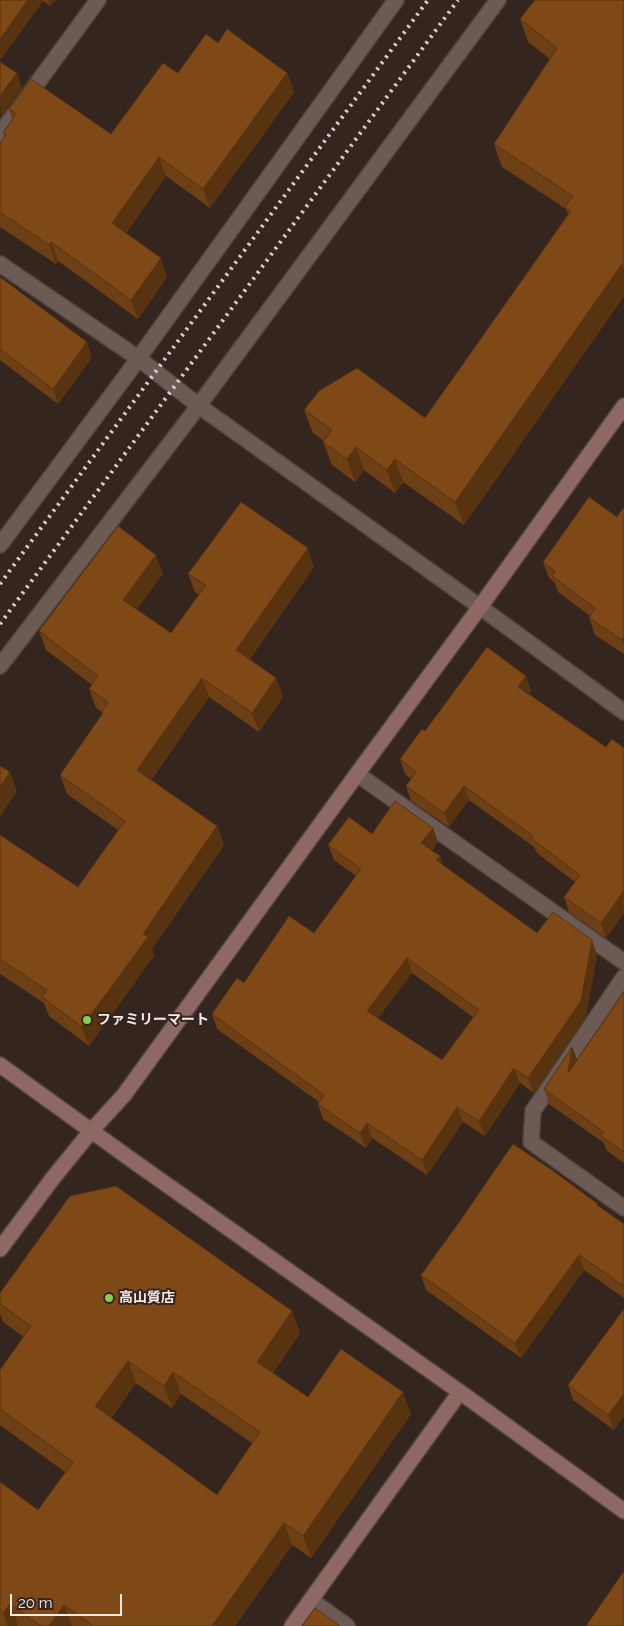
<!DOCTYPE html>
<html>
<head>
<meta charset="utf-8">
<style>
  body { margin:0 }
  #map { position:relative; width:624px; height:1626px; overflow:hidden; background:#35251f; font-family:Raleway,sans-serif }
  canvas { display:block }
  .scale { position:absolute; left:10px; top:1594px; width:112px; height:22px; box-sizing:border-box; border:2px solid #f5eae6; border-top:0; padding-left:6px; font-size:15px; line-height:18px; white-space:nowrap; color:#f5eae6; -webkit-text-stroke:4px #35251f; paint-order:stroke }
</style>
</head>
<body>
<div id="map">
<canvas width="624" height="1626"></canvas>
<div class="scale">20 m</div>
</div>
<script>
const c = document.querySelector('canvas').getContext('2d');
c.lineJoin = 'round';
function toPath(rows) {
  const path = new Path2D();
  for (const r of rows) {
    path.moveTo(r[0], r[1]);
    for (let i = 2; i < r.length; i += 2) path.lineTo(r[i], r[i + 1]);
  }
  return path;
}
function stroke(path, color, width, dash) {
  c.strokeStyle = color;
  c.lineWidth = width;
  c.lineCap = dash ? 'butt' : 'round';
  c.setLineDash(dash || []);
  c.stroke(path);
}
function paint(path, color) {
  c.fillStyle = color;
  c.fill(path, 'evenodd');
}
function write(font, color, halo, rows, align = 'center') {
  c.font = font + ' Raleway,"Noto Sans JP",sans-serif';
  c.lineWidth = 4;
  c.setLineDash([]);
  c.textBaseline = 'middle';
  c.strokeStyle = halo;
  c.fillStyle = color;
  for (const [text, x, y, turn = 0] of rows) {
    c.save();
    c.translate(x, y);
    c.rotate((+turn || 0) * Math.PI / 180);
    c.textAlign = isNaN(turn) ? turn : align;
    if (halo) c.strokeText(text, 0, 0);
    c.fillText(text, 0, 0);
    c.restore();
  }
}
const street = toPath([
  [0,134,98,0],
  [0,264,138,358,199,406,458,591,624,712],
  [0,545,128,373,396,0],
  [0,666,188,420,498,0],
  [357,774,624,962],
  [624,977,533,1111,531,1142,624,1208],
  [311,1600,347,1626]
]);
const secondary = toPath([
  [0,1065,129,1158,460,1392,624,1511],
  [0,1249,53,1178,92,1130,124,1095,357,774,480,607,624,406],
  [292,1626,460,1392]
]);
stroke(street, '#50433e', 18);
stroke(secondary, '#50433e', 18);
stroke(street, '#6c5a54', 15);
stroke(secondary, '#8e6864', 15);
stroke(toPath([
  [0,584,428,0],
  [0,624,458,0]
]), '#d8ccc8', 4, [2.5, 5]);
paint(toPath([
  [0,0,55,0,50,6,43,1,0,60],
  [624,0,624,296,464,525,403,482,395,493,364,470,355,482,332,465,323,442,324,441,313,433,304,410,425,418,568,214,566,209,502,167,494,144,550,59,528,42,520,19],
  [218,43,287,73,294,92,210,208,166,176,126,233,167,277,138,319,58,261,56,264,0,227,0,143,5,137,3,133,12,119,9,109,111,134,178,73],
  [0,277,92,357,58,404,0,360,0,361],
  [624,507,624,654,595,635,589,618,590,616,558,592,555,583,549,578,543,562,617,517],
  [314,567,250,659,276,678,283,697,259,732,209,697,151,780,217,826,224,845,152,949,154,956,89,1046,49,1016,44,1003,0,974,0,835,78,887,118,830,67,794,60,775,102,714,102,712,96,708,89,689,92,685,46,650,39,631,163,574,136,609,171,633,199,595,195,592,188,574],
  [531,690,529,694,606,747,624,748,624,913,606,938,569,912,564,897,575,882,537,853,534,847,469,800,449,827,411,801,406,786,411,779,405,774,400,759,425,731],
  [372,834,438,842,432,850,440,856,443,865,537,933,597,955,586,1016,534,1093,520,1083,485,1136,463,1122,427,1175,372,1138,366,1148,323,1119,318,1104,319,1102,217,1029,212,1014,244,983,314,933,356,876,334,860,328,845],
  [412,973,473,1017,442,1060,378,1018],
  [624,992,624,1163,606,1150,604,1143,549,1104,544,1089,572,1047,577,1059],
  [599,1206,624,1224,624,1298,584,1270,521,1358,426,1290,421,1275],
  [0,1293,292,1311,300,1333,273,1373,308,1397,411,1414,311,1558,292,1545,235,1626,0,1626,0,1482,38,1510,65,1472,0,1425,0,1370,24,1337,3,1322,0,1314],
  [136,1383,172,1408,181,1394,252,1443,217,1495,111,1418],
  [624,1309,614,1430,573,1400,568,1385]
]), '#6c3f14');
paint(toPath([
  [28,0,43,0,43,1,0,60,0,39],
  [48,0,55,0,50,6],
  [17,73,22,88,1,117,0,96],
  [287,73,294,92,210,208,203,189],
  [159,157,166,176,119,242,112,223],
  [51,242,58,261,56,264,49,245],
  [161,258,167,277,138,319,131,300],
  [622,264,624,269,624,296,464,525,455,502],
  [87,342,92,357,58,404,53,389],
  [356,447,364,470,355,482,347,459],
  [395,459,403,482,395,493,387,470],
  [308,548,314,567,243,669,236,650],
  [156,555,163,574,130,619,123,600],
  [624,636,624,645,622,640],
  [526,676,531,690,523,701,518,687],
  [202,678,209,697,144,789,137,770],
  [276,678,283,697,259,732,252,713],
  [10,772,17,791,0,817,0,787],
  [464,786,469,800,449,827,444,813],
  [217,826,224,845,152,949,154,956,89,1046,82,1027,143,934],
  [433,828,438,842,427,858,421,843],
  [440,856,445,871,436,860],
  [623,892,624,913,606,938,601,923],
  [592,940,597,955,586,1016,534,1093,528,1078],
  [407,958,412,973,373,1025,367,1011],
  [572,1047,578,1062,568,1073],
  [514,1068,520,1083,485,1136,479,1121],
  [457,1107,463,1122,427,1175,422,1160],
  [367,1123,372,1138,366,1148,360,1133],
  [579,1255,584,1270,521,1358,515,1343],
  [292,1311,300,1333,265,1384,257,1362],
  [128,1361,136,1383,103,1428,95,1406],
  [173,1372,181,1394,172,1408,164,1386],
  [403,1392,411,1414,311,1558,303,1536],
  [624,1394,624,1416,614,1430,608,1415],
  [284,1523,292,1545,235,1626,212,1626],
  [10,1604,18,1625,17,1626,8,1626,3,1613],
  [64,1605,72,1626,49,1626]
]), '#583310');
const building = toPath([
  [0,0,28,0,0,39,0,0],
  [535,0,624,0,624,263,623,264,622,264,455,502,395,459,387,470,356,447,347,459,323,442,332,430,304,410,319,391,357,368,425,418,571,211,565,207,573,196,494,144,557,48,520,19,535,0],
  [227,29,287,73,203,189,159,157,112,223,161,258,131,300,51,242,49,245,0,212,0,143,6,135,3,133,16,114,9,109,31,79,111,134,163,63,178,73,206,34,218,43,227,29],
  [0,62,17,73,0,96,0,62],
  [0,277,87,342,53,389,0,349,0,277],
  [589,497,617,517,624,507,624,636,622,640,589,618,595,608,552,576,555,571,543,562,589,497],
  [241,502,308,548,236,650,276,678,252,713,202,678,137,770,217,826,143,934,148,937,82,1027,42,997,47,990,0,959,0,835,78,887,125,821,60,775,103,713,101,713,108,702,89,689,98,676,39,631,118,526,156,555,123,600,171,633,206,585,188,574,241,502],
  [487,647,526,676,518,687,606,747,612,739,624,748,624,892,623,892,601,923,564,897,580,875,531,838,533,836,464,786,444,813,406,786,416,772,400,759,422,729,425,731,487,647],
  [0,766,10,772,0,787,0,766],
  [395,801,433,828,421,843,440,856,436,860,537,933,553,912,592,940,581,1001,528,1078,514,1068,479,1121,457,1107,422,1160,367,1123,360,1133,318,1104,324,1095,212,1014,237,978,244,983,289,916,314,933,361,869,328,845,349,817,372,834,395,801],
  [407,958,479,1010,442,1060,367,1011,407,958],
  [624,992,624,1152,601,1136,604,1132,544,1089,572,1047,568,1073,624,992],
  [513,1144,552,1170,598,1204,597,1205,624,1224,624,1286,579,1255,515,1343,421,1275,460,1221,513,1144],
  [116,1186,292,1311,257,1362,308,1397,341,1349,403,1392,303,1536,284,1523,212,1626,93,1626,64,1605,49,1626,41,1626,10,1604,3,1613,0,1610,0,1482,38,1510,73,1462,0,1409,0,1370,31,1326,0,1304,0,1293,70,1196,116,1186],
  [128,1361,164,1386,173,1372,260,1432,217,1495,95,1406,128,1361],
  [624,1309,624,1394,608,1415,568,1385,624,1309],
  [624,1571,624,1626,586,1626,624,1571],
  [315,1608,340,1626,302,1626,315,1608]
]);
paint(building, '#7e4917');
stroke(building, '#583310', 1);
for (const [x, y, r, color] of [
  [87,1020,5,"#84cf4d"],
  [109,1298,5,"#84cf4d"]
]) {
  const dot = new Path2D();
  dot.arc(x, y, r, 0, 2 * Math.PI);
  c.fillStyle = color;
  c.fill(dot);
  stroke(dot, '#35251f', 2);
}
write('bold 14px', '#f5eae6', '#35251f', [
  ["ファミリーマート",97,1020],
  ["高山質店",119,1298]
], 'left');
</script>
</body>
</html>
